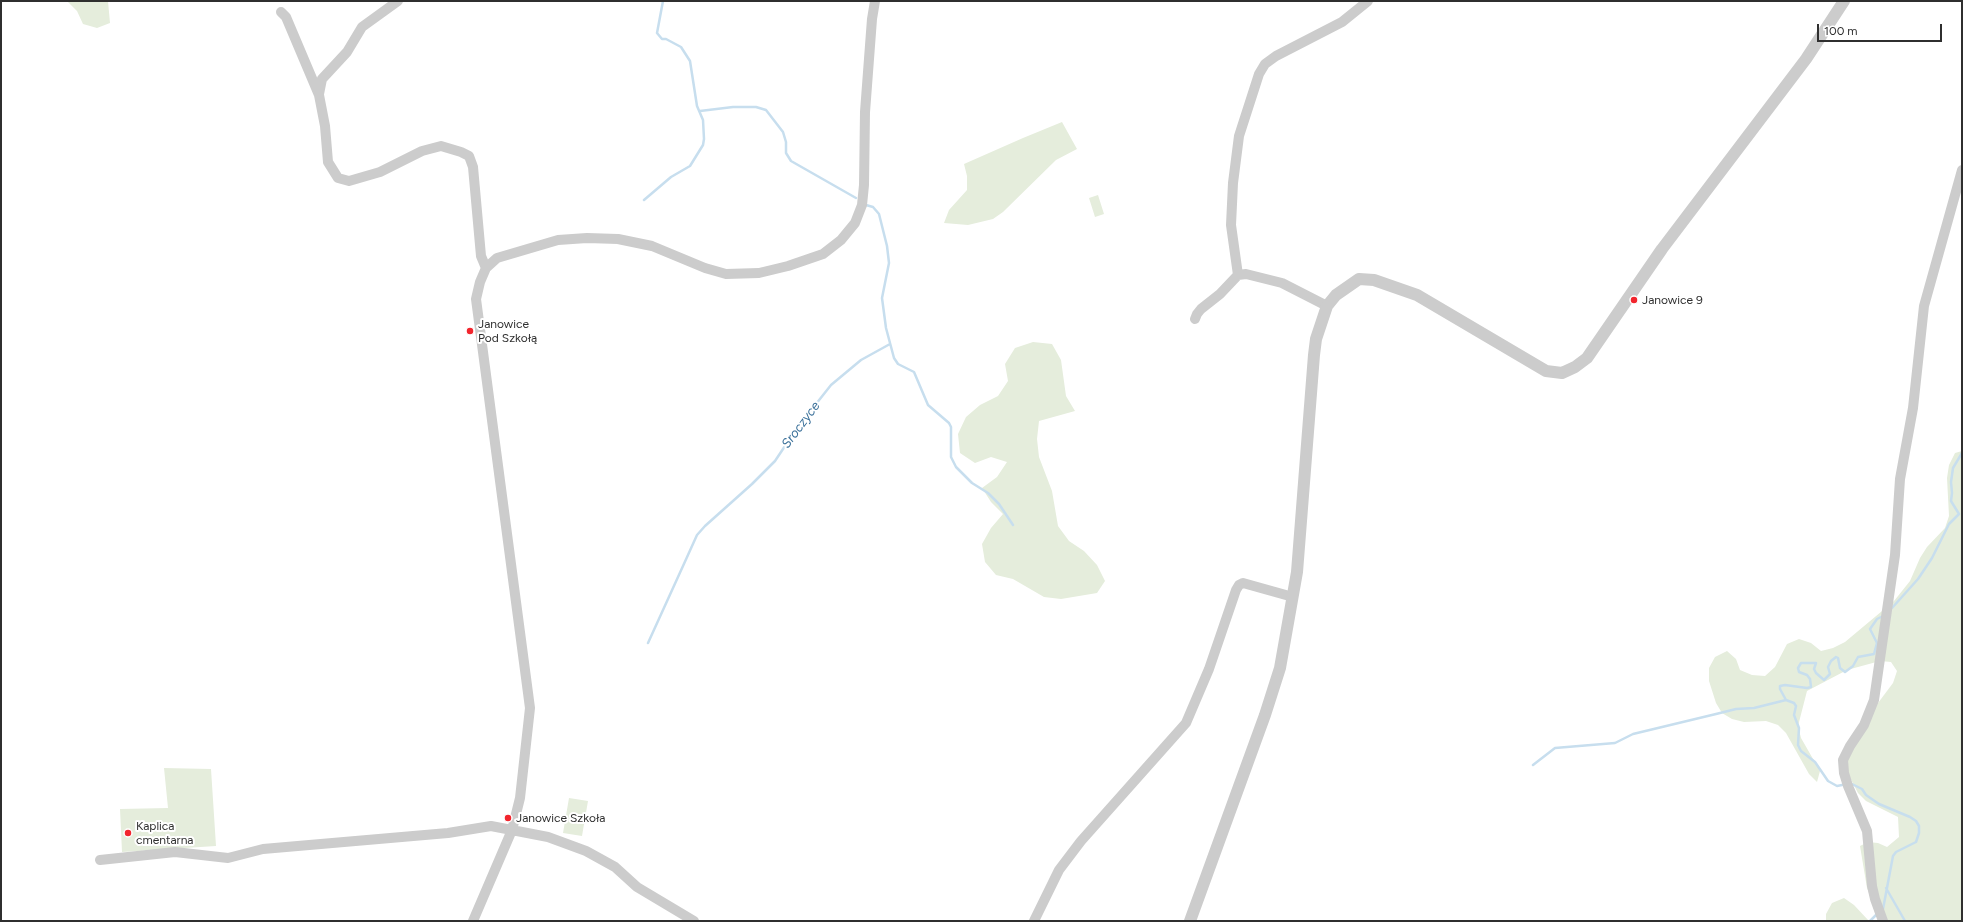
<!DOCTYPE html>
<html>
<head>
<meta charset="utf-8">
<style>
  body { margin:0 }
  #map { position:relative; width:1963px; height:922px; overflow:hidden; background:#fff; font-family:Figtree,sans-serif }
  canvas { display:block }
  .frame { position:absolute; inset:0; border:2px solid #2f2f2f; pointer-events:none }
  .scale { position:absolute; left:1817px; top:24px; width:125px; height:18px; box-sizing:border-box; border:2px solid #2f2f2f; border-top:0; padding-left:5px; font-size:12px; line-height:14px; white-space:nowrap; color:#2f2f2f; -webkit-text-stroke:3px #fff; paint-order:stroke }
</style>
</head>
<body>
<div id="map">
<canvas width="1963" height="922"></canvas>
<div class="frame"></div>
<div class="scale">100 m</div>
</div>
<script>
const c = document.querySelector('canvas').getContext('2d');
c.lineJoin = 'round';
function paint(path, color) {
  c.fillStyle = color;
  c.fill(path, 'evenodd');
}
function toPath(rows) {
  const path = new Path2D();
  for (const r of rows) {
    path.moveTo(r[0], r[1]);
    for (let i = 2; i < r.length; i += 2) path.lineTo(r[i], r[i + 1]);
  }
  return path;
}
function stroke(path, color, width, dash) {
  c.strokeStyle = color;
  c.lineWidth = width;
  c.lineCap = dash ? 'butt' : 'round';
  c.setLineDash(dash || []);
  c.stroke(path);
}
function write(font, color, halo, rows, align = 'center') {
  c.font = font + ' Figtree,sans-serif';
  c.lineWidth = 4;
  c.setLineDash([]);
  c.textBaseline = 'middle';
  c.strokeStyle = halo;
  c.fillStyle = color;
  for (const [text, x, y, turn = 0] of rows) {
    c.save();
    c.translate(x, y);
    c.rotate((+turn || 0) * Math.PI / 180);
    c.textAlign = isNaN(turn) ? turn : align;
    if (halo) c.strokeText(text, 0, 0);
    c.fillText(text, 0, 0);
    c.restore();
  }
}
paint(toPath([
  [67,1,108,1,110,23,97,28,83,24,77,11],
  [1062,122,1077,149,1056,160,1003,212,993,219,968,225,944,223,949,210,967,190,967,176,964,164,1023,138],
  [1098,195,1104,214,1095,217,1089,198],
  [1033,342,1052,344,1061,360,1066,396,1075,411,1039,421,1037,439,1039,457,1052,491,1058,526,1069,541,1084,551,1097,565,1105,581,1097,593,1061,599,1044,597,1013,579,996,575,985,562,982,544,991,528,1003,514,991,502,982,488,997,477,1007,462,991,457,975,463,960,453,958,434,966,417,980,405,998,396,1008,381,1005,364,1015,348],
  [1962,451,1962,921,1886,921,1873,903,1867,888,1860,846,1868,842,1878,843,1887,847,1899,837,1898,817,1866,801,1858,793,1847,772,1846,760,1878,703,1893,683,1897,671,1891,662,1880,661,1847,670,1807,691,1798,726,1801,738,1820,771,1817,782,1809,774,1786,733,1778,725,1766,721,1744,722,1732,719,1722,713,1716,703,1709,681,1709,668,1715,657,1727,651,1736,659,1740,670,1752,675,1765,676,1775,667,1787,644,1799,639,1811,643,1821,651,1833,648,1845,642,1894,601,1910,581,1920,558,1927,547,1945,528,1949,516,1947,478,1949,465,1955,453],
  [164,768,211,769,216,846,122,852,120,809,168,808],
  [569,798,588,801,582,836,563,833],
  [1844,898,1854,905,1869,921,1826,921,1826,914,1832,903]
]), '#e5eddc');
stroke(toPath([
  [700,111,733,107,756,107,766,110,783,132,786,142,786,153,791,161,856,198],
  [644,200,671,177,690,166,703,145,704,139,703,120,697,106,690,61,681,47,666,39,662,39,657,33,663,1],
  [866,205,873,207,879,214,887,246,889,263,882,298,886,328,894,358,898,364,914,372,928,405,949,423,951,427,951,457,956,467,972,483,988,493,999,504,1013,525],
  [1892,608,1918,579,1932,558,1949,524,1959,514,1951,501,1952,493,1951,482,1953,468,1962,453],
  [648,643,683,566,697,535,705,526,752,484,775,461,797,428,831,385,861,360,890,344],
  [1533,765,1555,748,1615,743,1633,734,1716,714,1736,709,1754,708,1786,700],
  [1852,784,1862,789,1866,795,1879,804,1910,817,1916,821,1919,826,1919,833,1916,842,1896,852,1893,856,1883,909],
  [1842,785,1837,786,1828,781,1815,762,1801,751,1798,745,1799,728,1794,715,1796,706,1794,703,1786,700,1780,689,1780,686,1785,685,1807,688,1811,687,1810,679,1807,675,1799,672,1798,668,1801,663,1816,663,1814,669,1816,673,1824,680,1830,674,1828,667,1831,661,1836,657,1838,658,1840,668,1845,672,1853,666,1858,657,1874,654,1877,643,1870,629,1877,619,1883,616],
  [1886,888,1905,921],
  [1870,921,1877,914]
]), '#c7deee', 2.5);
stroke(toPath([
  [281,12,286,17,319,95,325,126,328,162,338,178,349,181,380,172,422,151,441,146,461,152,469,156,473,167,481,256,486,268],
  [319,94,322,79,347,52,362,27,398,1],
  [1238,275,1231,225,1233,183,1239,136,1259,74,1265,64,1276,56,1342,22,1368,1],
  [1195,319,1197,314,1201,309,1220,294,1238,275,1246,274,1282,283,1327,306],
  [100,860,175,852,228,858,263,849,448,833,491,826,548,837,586,851,615,867,637,887,694,921],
  [473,921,512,830,520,798,530,708,476,299,480,282,486,268,497,258,558,240,587,238,618,239,652,246,705,268,726,274,759,273,788,266,823,254,841,240,855,223,862,205,864,185,865,112,872,19,875,1],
  [1034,921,1059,870,1081,841,1186,723,1209,669,1236,590,1239,585,1243,583,1293,597],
  [1883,921,1875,899,1872,886,1867,831,1848,786,1844,773,1843,760,1850,746,1864,725,1874,700,1895,555,1900,479,1913,408,1924,306,1962,170]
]), '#ccc', 10);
stroke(toPath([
  [1190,921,1265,715,1280,668,1297,572,1314,355,1316,339,1327,306,1336,295,1359,279,1374,280,1417,295,1546,371,1562,373,1575,367,1587,358,1662,249,1806,59,1844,1]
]), '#ccc', 12);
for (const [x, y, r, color] of [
  [1634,300,4,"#f2252d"],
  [470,331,4,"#f2252d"],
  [508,818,4,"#f2252d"],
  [128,833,4,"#f2252d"]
]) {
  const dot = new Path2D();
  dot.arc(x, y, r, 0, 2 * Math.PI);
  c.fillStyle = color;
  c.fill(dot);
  stroke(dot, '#fff', 1.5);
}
write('12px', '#2f2f2f', '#fff', [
  ["Janowice 9",1642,300],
  ["Janowice",478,324],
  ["Pod Szkołą",478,338],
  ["Janowice Szkoła",516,818],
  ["Kaplica",136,826],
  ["cmentarna",136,840]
], 'left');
write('italic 13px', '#376e98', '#fff', [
  ["Sroczyce",801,425,-53]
]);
</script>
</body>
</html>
